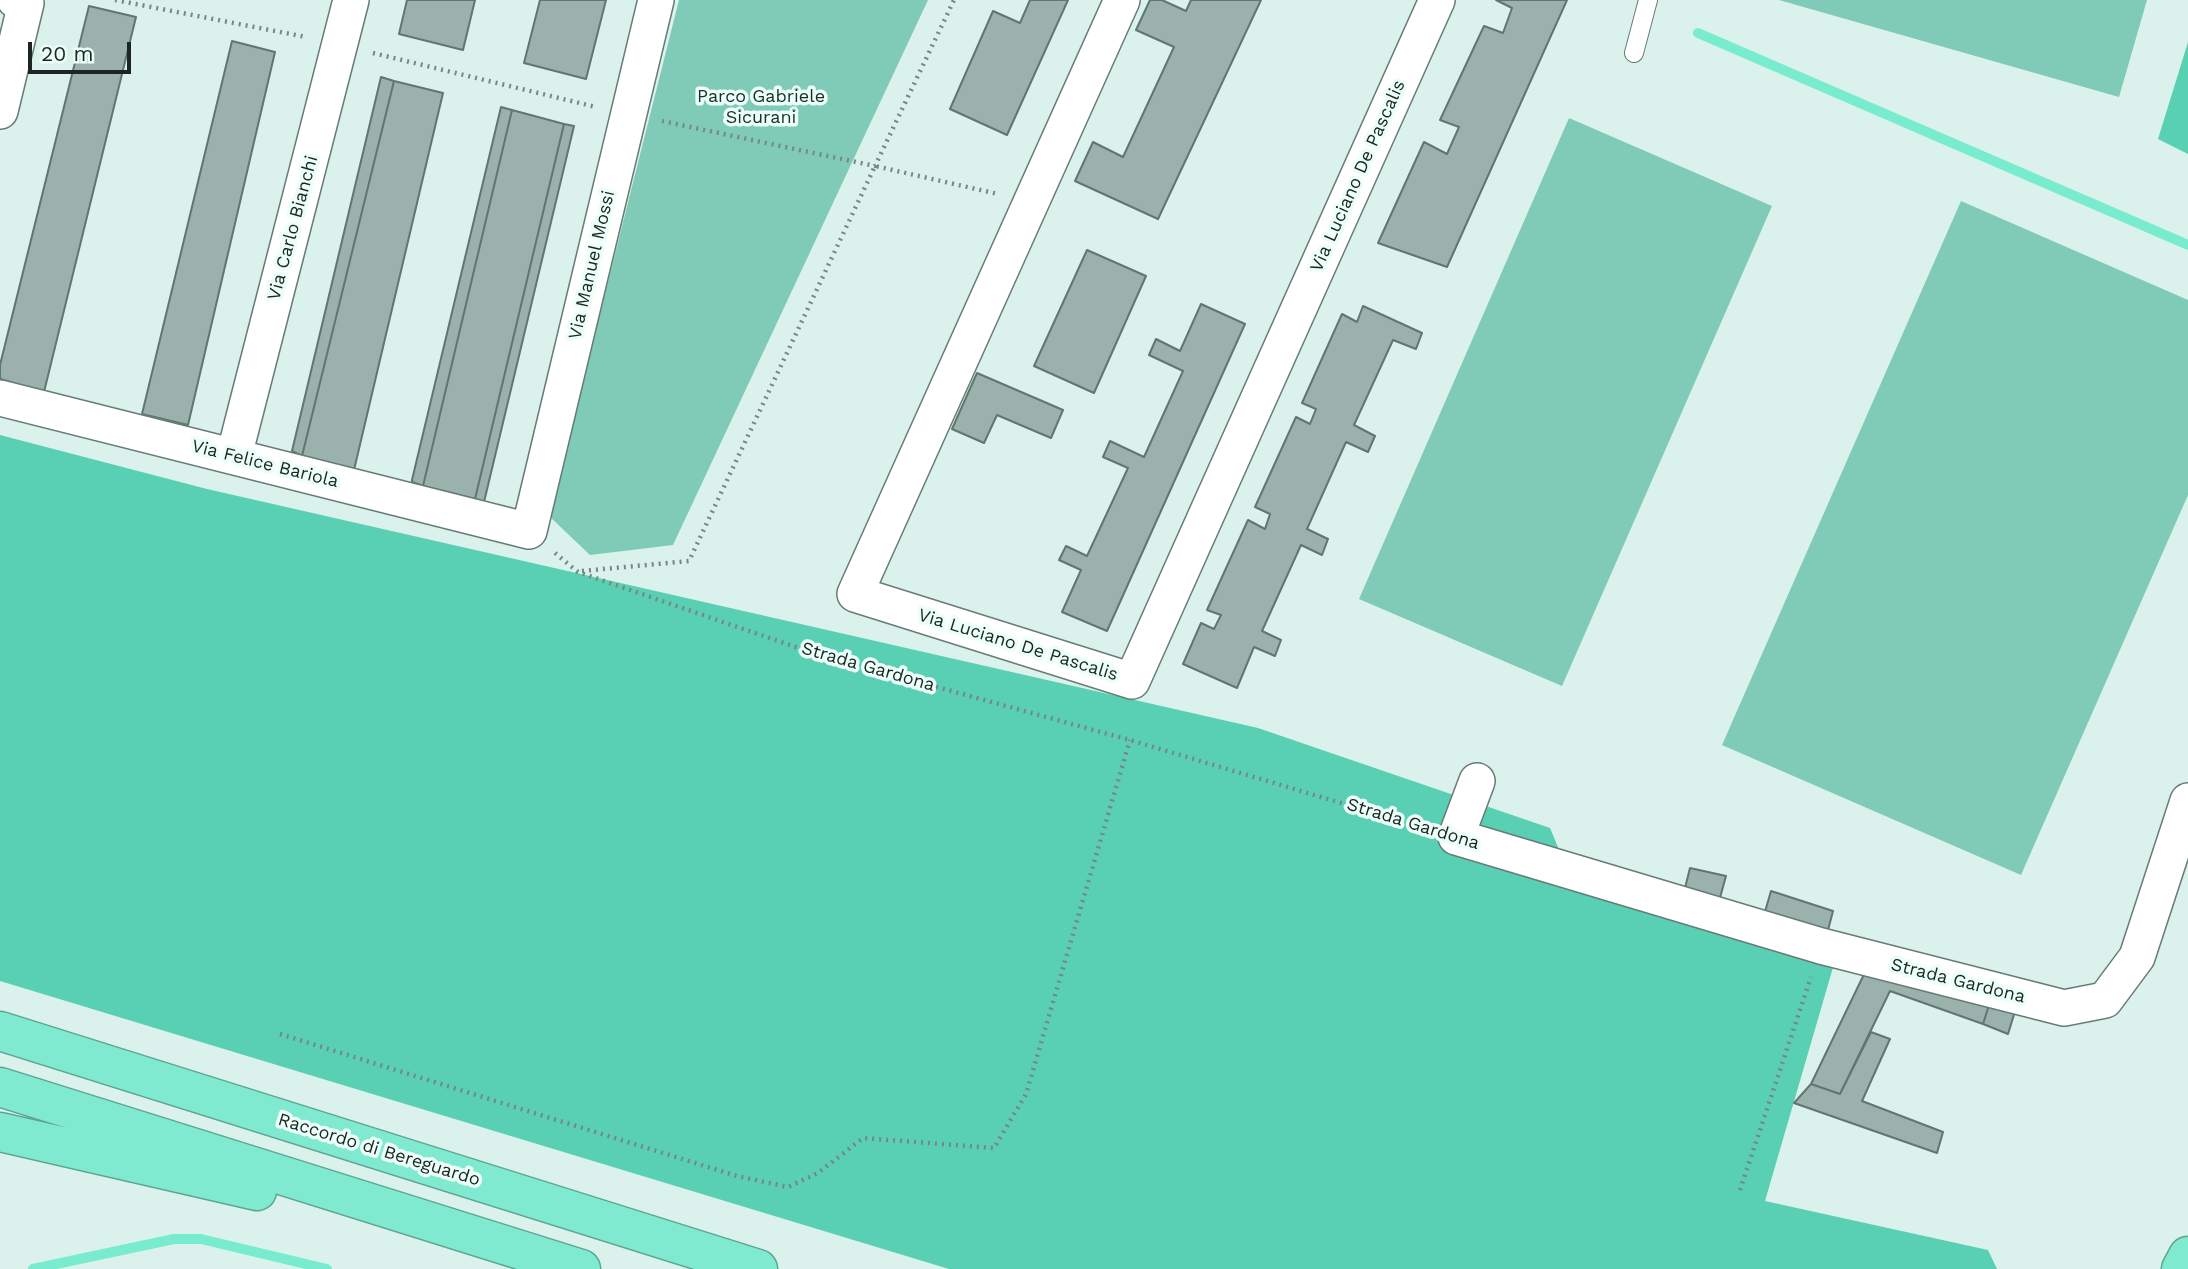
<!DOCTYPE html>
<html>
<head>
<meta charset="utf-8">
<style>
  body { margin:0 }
  #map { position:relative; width:2188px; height:1269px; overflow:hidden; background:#daf2eb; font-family:"Work Sans",sans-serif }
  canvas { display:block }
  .scale { position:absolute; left:28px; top:42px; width:103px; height:32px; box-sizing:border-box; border:4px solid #1c2523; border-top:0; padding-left:9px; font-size:21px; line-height:24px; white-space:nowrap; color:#1c2523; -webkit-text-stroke:5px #ebfef8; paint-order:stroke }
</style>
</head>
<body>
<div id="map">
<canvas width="2188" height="1269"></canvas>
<div class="scale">20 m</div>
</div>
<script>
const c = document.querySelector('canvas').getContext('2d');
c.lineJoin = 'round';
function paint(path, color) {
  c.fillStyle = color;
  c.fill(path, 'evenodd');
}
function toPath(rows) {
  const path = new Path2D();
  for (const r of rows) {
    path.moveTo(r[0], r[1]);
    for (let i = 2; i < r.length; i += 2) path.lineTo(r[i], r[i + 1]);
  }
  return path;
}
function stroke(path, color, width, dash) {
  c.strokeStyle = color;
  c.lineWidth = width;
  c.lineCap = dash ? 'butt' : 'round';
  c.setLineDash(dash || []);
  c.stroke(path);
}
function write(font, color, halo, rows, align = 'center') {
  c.font = font + ' "Work Sans",sans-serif';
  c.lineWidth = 7;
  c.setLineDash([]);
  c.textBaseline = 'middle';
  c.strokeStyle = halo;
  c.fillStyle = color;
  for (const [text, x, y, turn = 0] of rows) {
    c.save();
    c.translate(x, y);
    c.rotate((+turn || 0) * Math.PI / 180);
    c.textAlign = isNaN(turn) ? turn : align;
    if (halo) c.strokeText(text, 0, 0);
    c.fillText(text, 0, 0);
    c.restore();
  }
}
paint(toPath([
  [679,0,928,0,673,545,590,555,549,516],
  [1779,0,2147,0,2119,97],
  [1569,118,1772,206,1562,686,1359,599],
  [1961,201,2188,300,2188,495,2021,875,1722,745]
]), '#7fcbb7');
paint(toPath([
  [2188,42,2188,154,2158,139],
  [0,435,207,489,1258,728,1550,828,1575,888,1737,939,1834,964,1765,1201,1988,1250,1997,1269,949,1269,0,981]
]), '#59cfb4');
stroke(toPath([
  [1698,33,2188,245],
  [33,1269,174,1239,201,1239,327,1269]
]), '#79ecd0', 10);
const building = toPath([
  [407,0,475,0,463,50,399,34,407,0],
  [540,0,606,0,586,79,524,63,540,0],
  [1030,0,1068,0,1007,135,950,109,993,11,1020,23,1030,0],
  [1150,0,1162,0,1186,11,1191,0,1261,0,1158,219,1075,181,1093,142,1123,157,1174,47,1136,30,1150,0],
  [1496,0,1567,0,1447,267,1378,243,1424,142,1447,154,1459,127,1440,120,1484,26,1503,33,1512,8,1496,0],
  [89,6,136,17,44,392,0,379,0,365,89,6],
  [232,41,275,52,188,425,142,414,232,41],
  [381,77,394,81,302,456,292,451,381,77],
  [394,81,443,93,354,470,302,456,394,81],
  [501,107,512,110,423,486,412,482,412,480,501,107],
  [512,110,564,124,475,499,423,486,512,110],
  [564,124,574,126,484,502,475,499,476,495,564,124],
  [1087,250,1146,276,1094,393,1034,366,1087,250],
  [1201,304,1245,324,1107,631,1062,612,1081,570,1059,560,1066,546,1087,556,1128,468,1103,457,1110,441,1144,457,1183,371,1149,355,1156,339,1180,351,1201,304],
  [1363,306,1422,333,1416,349,1393,340,1354,425,1375,436,1368,452,1346,442,1307,529,1328,539,1322,555,1301,545,1262,631,1281,640,1275,656,1254,647,1237,688,1183,664,1201,623,1214,629,1221,615,1207,610,1248,520,1265,529,1270,514,1255,507,1296,417,1310,424,1316,409,1302,403,1342,314,1357,322,1363,306],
  [977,373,1063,410,1051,438,997,415,984,443,952,429,977,373],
  [1690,868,1726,876,1718,905,1683,896,1690,868],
  [1771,891,1833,911,1827,934,1764,915,1771,891],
  [1868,966,1991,999,1983,1024,1890,991,1840,1094,1811,1084,1868,966],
  [1991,999,2017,1005,2008,1034,1983,1024,1991,999],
  [1871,1032,1890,1039,1862,1101,1943,1132,1937,1153,1794,1103,1811,1084,1840,1094,1871,1032]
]);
paint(building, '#9ab2ab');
stroke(building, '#607670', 2);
const service = toPath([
  [1634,53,1648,0]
]);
const minor = toPath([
  [1122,0,855,594,1132,681,1437,0],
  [0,111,26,3,15,0],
  [0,398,529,531,656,0],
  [234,456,351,0],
  [1477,781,1456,837,1821,946,2064,1008,2105,1000,2137,957,2188,801]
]);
const motorway = toPath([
  [0,1031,758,1269],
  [0,1087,581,1269],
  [0,1132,257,1191],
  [2181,1269,2188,1256]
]);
stroke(service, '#667c76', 20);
stroke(minor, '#667c76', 38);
stroke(motorway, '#5da593', 41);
stroke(toPath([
  [115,0,306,37],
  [373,53,596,107],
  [662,121,875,166,954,0],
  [555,553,578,572,813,653,1130,740,1425,828],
  [582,571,689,561,875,166,998,194],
  [280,1034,737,1176,788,1187,818,1173,863,1138,994,1148,1026,1094,1130,740],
  [1740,1190,1811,977]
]), '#778783', 4.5, [2, 5]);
stroke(service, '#fff', 18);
stroke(minor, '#fff', 35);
stroke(motorway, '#80ead0', 38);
write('18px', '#1a2f29', '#ebfef8', [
  ["Parco Gabriele",761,97],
  ["Sicurani",761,118]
]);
write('18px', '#1c2523', '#ebfef8', [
  ["Via Luciano De Pascalis",1358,176,-66],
  ["Via Carlo Bianchi",293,228,-75],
  ["Via Manuel Mossi",592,265,-77],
  ["Via Felice Bariola",265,464,14],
  ["Via Luciano De Pascalis",1018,645,17],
  ["Strada Gardona",868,667,16],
  ["Strada Gardona",1413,824,17],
  ["Strada Gardona",1958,981,14],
  ["Raccordo di Bereguardo",379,1150,17]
]);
</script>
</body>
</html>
